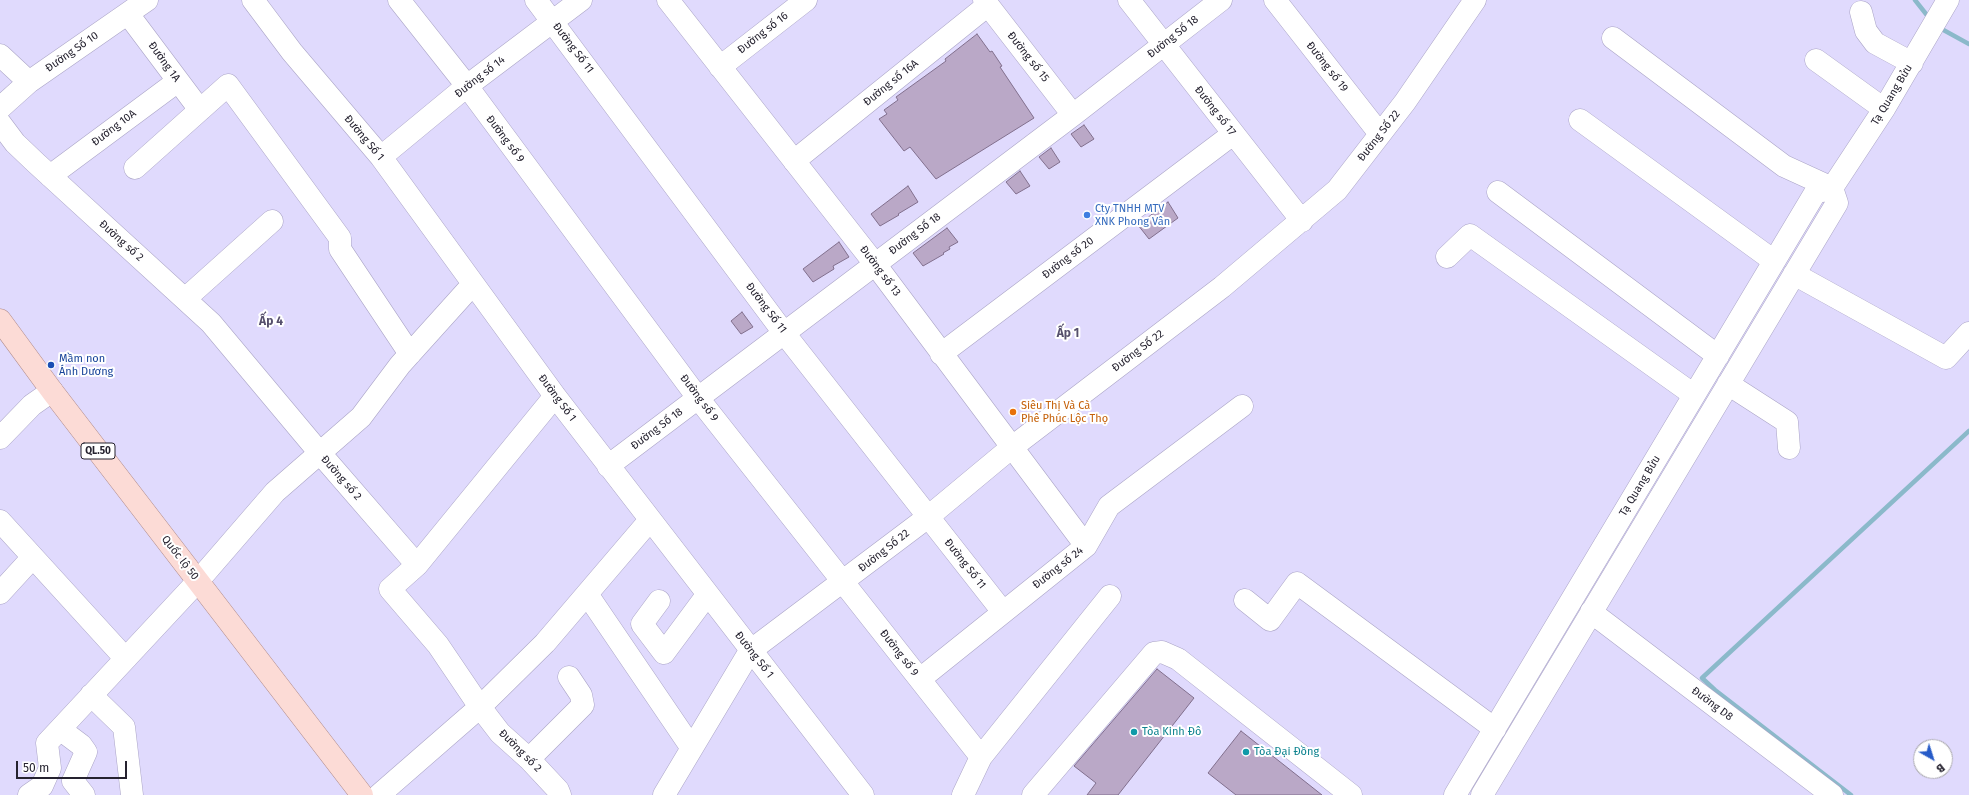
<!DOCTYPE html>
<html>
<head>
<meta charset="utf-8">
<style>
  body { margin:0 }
  #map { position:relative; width:1969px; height:795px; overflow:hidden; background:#e0dafd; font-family:"Fira Sans",sans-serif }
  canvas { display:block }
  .north { position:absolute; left:1913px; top:739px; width:40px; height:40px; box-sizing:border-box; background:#fff; border:1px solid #a8a7ac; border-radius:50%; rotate:141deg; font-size:11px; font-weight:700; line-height:16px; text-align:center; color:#25222f }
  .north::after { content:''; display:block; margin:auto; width:14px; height:18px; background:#265bc8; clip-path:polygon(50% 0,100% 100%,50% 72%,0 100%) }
  .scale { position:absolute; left:16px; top:761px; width:111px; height:18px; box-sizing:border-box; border:2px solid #25222f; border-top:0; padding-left:5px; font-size:12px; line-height:14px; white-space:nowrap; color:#25222f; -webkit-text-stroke:3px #fff; paint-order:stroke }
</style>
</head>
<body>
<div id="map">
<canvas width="1969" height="795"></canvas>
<div class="north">B</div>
<div class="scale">50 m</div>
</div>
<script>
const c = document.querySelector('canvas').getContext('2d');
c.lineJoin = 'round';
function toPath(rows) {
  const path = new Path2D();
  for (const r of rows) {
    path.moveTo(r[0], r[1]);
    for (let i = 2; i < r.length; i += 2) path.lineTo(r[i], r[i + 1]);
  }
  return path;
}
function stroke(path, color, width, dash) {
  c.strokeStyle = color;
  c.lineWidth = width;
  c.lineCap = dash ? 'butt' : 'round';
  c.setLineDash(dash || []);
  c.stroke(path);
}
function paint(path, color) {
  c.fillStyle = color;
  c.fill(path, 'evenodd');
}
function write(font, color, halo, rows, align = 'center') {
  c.font = font + ' "Fira Sans",sans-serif';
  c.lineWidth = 4;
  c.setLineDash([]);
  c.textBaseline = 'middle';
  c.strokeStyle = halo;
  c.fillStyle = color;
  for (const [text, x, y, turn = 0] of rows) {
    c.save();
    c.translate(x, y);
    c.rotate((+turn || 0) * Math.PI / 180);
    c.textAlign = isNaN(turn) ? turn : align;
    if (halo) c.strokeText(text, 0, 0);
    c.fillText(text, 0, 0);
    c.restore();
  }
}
stroke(toPath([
  [1915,0,1930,19],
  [1938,27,1969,44],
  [1851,795,1715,690,1702,678,1969,431]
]), '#8bb9ca', 4.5);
const building = toPath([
  [977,34,990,52,992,51,1002,66,1000,67,1034,118,936,179,910,147,904,151,879,119,887,114,884,110,898,100,896,97,946,61,945,59,977,34],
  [1084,125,1094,139,1081,147,1071,134,1084,125],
  [1051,148,1060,162,1049,169,1039,157,1051,148],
  [1020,171,1030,186,1016,194,1006,182,1020,171],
  [908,186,918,202,898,214,899,215,880,226,871,214,908,186],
  [1168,202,1178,218,1149,239,1138,225,1168,202],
  [947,228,958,242,949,247,950,249,943,253,944,254,923,266,913,253,947,228],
  [839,242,849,257,833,266,834,269,813,282,803,269,839,242],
  [742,312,753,327,741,334,731,321,742,312],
  [1157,669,1194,698,1118,795,1087,795,1096,783,1074,766,1157,669],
  [1241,731,1322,795,1236,795,1208,773,1241,731]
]);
paint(building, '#baa8c7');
stroke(building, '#816f8d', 1);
const minor = toPath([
  [253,0,292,52,381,157,555,396,863,795],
  [399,0,467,86,698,398,981,757],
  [536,0,784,333,1003,612],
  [668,0,875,264,1086,546],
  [984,0,1073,115],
  [1129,0,1302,221],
  [1275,0,1380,134],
  [1861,12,1866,31,1875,43,1912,63],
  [128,14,200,110],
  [1613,38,1784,166,1832,188],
  [0,55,29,82],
  [1816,60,1884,109],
  [720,67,806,0],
  [0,108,29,82,147,0],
  [1580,120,1774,261],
  [0,123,15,143,36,163,211,323,319,452,417,565,390,589,438,645,480,707,500,733,529,759,558,790,560,795],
  [381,157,467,86,581,0],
  [794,161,988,5],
  [135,168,228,85,340,238,340,249,410,354],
  [50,176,178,81],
  [1498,192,1718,356],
  [1447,257,1470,235,1694,395],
  [1794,274,1946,358,1969,333],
  [185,299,272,221],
  [941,354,1233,134],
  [1728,384,1787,422,1789,448],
  [0,438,32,405,52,391],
  [608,466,1073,115,1221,0],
  [0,521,125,658],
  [417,565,555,396],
  [0,593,33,557],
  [587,594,691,747],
  [1245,600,1270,620,1297,583,1495,729],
  [659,601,642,624,664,653,707,595],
  [1591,612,1832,795],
  [920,679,1086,546,1109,506,1242,406],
  [91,695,124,727,132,795],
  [61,730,81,745,86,752,73,781,84,795],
  [529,759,583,705,581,695,569,677],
  [29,795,42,786,50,768,47,743,198,581,275,492,361,417,400,365,473,284],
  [379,795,480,707,545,643,650,520],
  [664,795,750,651,928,517,1011,448,1222,287,1337,190,1405,102,1475,0],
  [963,795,981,757,1110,596],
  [1033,795,1154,653,1162,652,1178,659,1351,795],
  [1455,795,1815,193,1832,188,1884,109,1948,0],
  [1482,795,1837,203,1832,188]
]);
const major = toPath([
  [0,320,52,391,362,795]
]);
stroke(minor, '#aaa4c6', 23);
stroke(major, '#af8b8a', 23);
stroke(minor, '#fff', 22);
stroke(major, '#fcdbd6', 22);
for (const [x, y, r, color] of [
  [1087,215,4,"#3f7fe0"],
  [51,365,4,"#1a4fb4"],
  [1013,412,4,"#e8710a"],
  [1134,732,4,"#0f9aa8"],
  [1246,752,4,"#0f9aa8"]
]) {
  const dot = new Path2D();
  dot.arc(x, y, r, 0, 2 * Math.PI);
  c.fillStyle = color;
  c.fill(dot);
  stroke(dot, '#fff', 1.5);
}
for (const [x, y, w] of [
  [98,451,34]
]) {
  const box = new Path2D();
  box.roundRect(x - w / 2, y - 8, w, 16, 3);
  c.fillStyle = '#fff';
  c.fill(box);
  stroke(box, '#25222f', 1);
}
write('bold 10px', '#25222f', null, [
  ["QL.50",98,451]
]);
write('11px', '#25222f', '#fff', [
  ["Đường số 16",763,33,-38],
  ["Đường Số 18",1173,37,-38],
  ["Đường Số 11",573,48,53],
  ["Đường Số 10",72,52,-35],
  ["Đường số 15",1028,57,52],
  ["Đường 1A",164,62,54],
  ["Đường số 19",1327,67,52],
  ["Đường số 14",480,77,-38],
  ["Đường số 16A",891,83,-39],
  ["Tạ Quang Bửu",1892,95,-59],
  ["Đường số 17",1215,111,52],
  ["Đường 10A",114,128,-37],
  ["Đường Số 22",1379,136,-52],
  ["Đường Số 1",364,138,50],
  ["Đường số 9",505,139,53],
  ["Đường Số 18",915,234,-37],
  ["Đường số 2",121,241,42],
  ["Đường số 20",1068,258,-37],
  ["Đường số 13",880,271,53],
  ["Đường Số 11",766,308,53],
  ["Đường Số 22",1138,351,-37],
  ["Đường Số 1",557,398,53],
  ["Đường số 9",699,398,53],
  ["Đường Số 18",657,429,-37],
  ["Đường số 2",341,478,49],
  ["Tạ Quang Bửu",1640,486,-59],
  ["Đường Số 22",884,551,-38],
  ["Quốc lộ 50",180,558,52],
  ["Đường Số 11",965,564,52],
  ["Đường số 24",1058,568,-38],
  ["Đường số 9",899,653,52],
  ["Đường Số 1",754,655,52],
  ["Đường D8",1712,704,37],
  ["Đường số 2",520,751,45]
]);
write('11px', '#366cbe', '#fff', [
  ["Cty TNHH MTV",1095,209],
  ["XNK Phong Vân",1095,222]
], 'left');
write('11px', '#164399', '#fff', [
  ["Mầm non",59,359],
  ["Ánh Dương",59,372]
], 'left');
write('11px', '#c56008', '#fff', [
  ["Siêu Thị Và Cà",1021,406],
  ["Phê Phúc Lộc Thọ",1021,419]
], 'left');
write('11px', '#0d838f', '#fff', [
  ["Tòa Kinh Đô",1142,732],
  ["Tòa Đại Đồng",1254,752]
], 'left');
write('bold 12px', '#554f6c', '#fff', [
  ["Ấp 4",271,322],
  ["Ấp 1",1068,334]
]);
</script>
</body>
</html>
